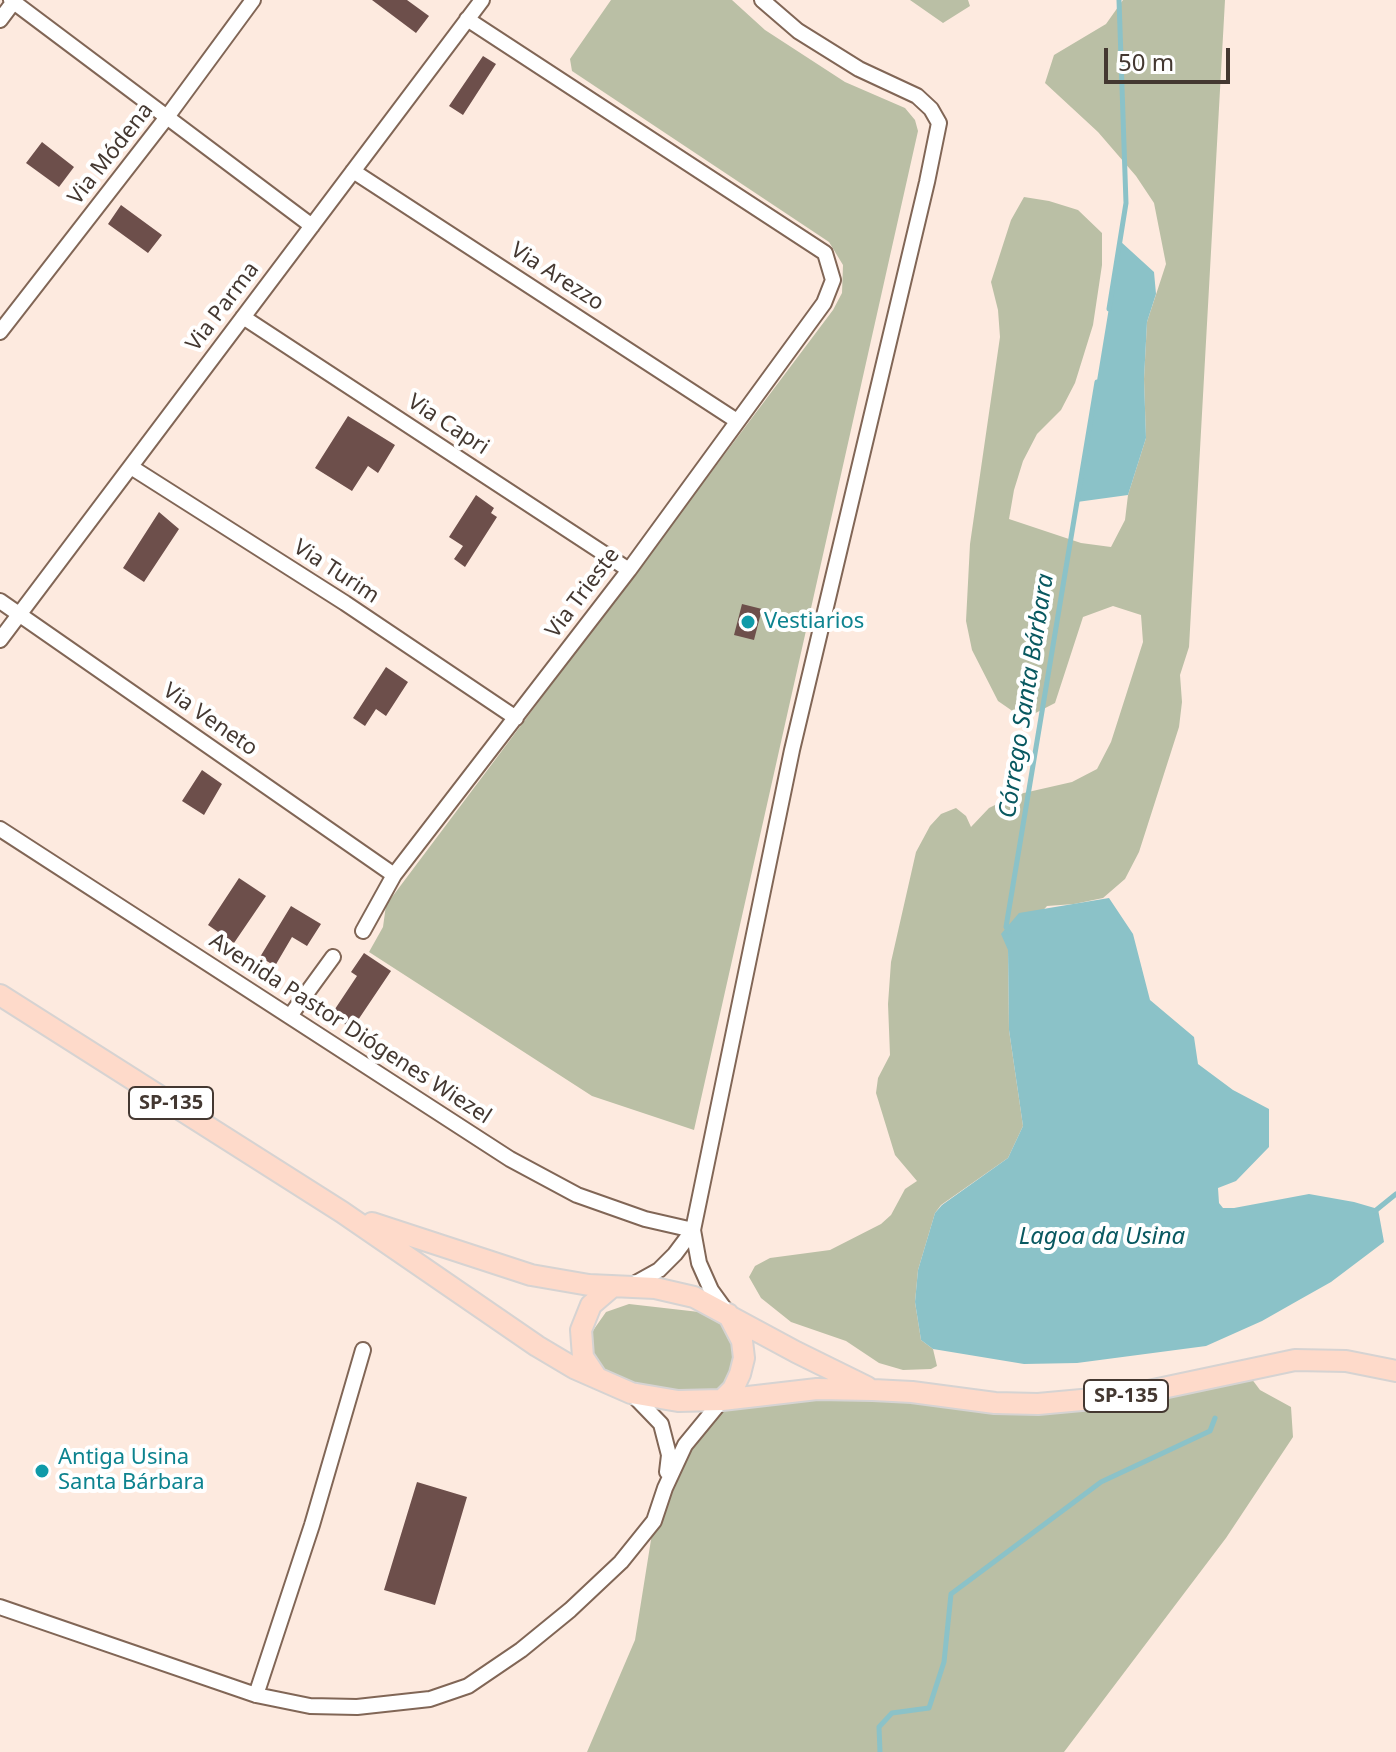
<!DOCTYPE html>
<html>
<head>
<meta charset="utf-8">
<style>
  body { margin:0 }
  #map { position:relative; width:1396px; height:1752px; overflow:hidden; background:#fdeadf; font-family:"Noto Sans",sans-serif }
  canvas { display:block }
  .scale { position:absolute; left:1104px; top:48px; width:126px; height:36px; box-sizing:border-box; border:4px solid #443831; border-top:0; padding-left:10px; font-size:24px; line-height:28px; white-space:nowrap; color:#443831; -webkit-text-stroke:6px #fff; paint-order:stroke }
</style>
</head>
<body>
<div id="map">
<canvas width="1396" height="1752"></canvas>
<div class="scale">50 m</div>
</div>
<script>
const c = document.querySelector('canvas').getContext('2d');
c.lineJoin = 'round';
function paint(path, color) {
  c.fillStyle = color;
  c.fill(path, 'evenodd');
}
function toPath(rows) {
  const path = new Path2D();
  for (const r of rows) {
    path.moveTo(r[0], r[1]);
    for (let i = 2; i < r.length; i += 2) path.lineTo(r[i], r[i + 1]);
  }
  return path;
}
function stroke(path, color, width, dash) {
  c.strokeStyle = color;
  c.lineWidth = width;
  c.lineCap = dash ? 'butt' : 'round';
  c.setLineDash(dash || []);
  c.stroke(path);
}
function write(font, color, halo, rows, align = 'center') {
  c.font = font + ' "Noto Sans",sans-serif';
  c.lineWidth = 8;
  c.setLineDash([]);
  c.textBaseline = 'middle';
  c.strokeStyle = halo;
  c.fillStyle = color;
  for (const [text, x, y, turn = 0] of rows) {
    c.save();
    c.translate(x, y);
    c.rotate((+turn || 0) * Math.PI / 180);
    c.textAlign = isNaN(turn) ? turn : align;
    if (halo) c.strokeText(text, 0, 0);
    c.fillText(text, 0, 0);
    c.restore();
  }
}
paint(toPath([
  [611,0,732,0,765,30,845,82,905,108,915,120,918,131,694,1130,592,1096,369,952,383,927,386,905,833,310,842,293,843,265,829,242,572,71,570,59],
  [910,0,968,0,970,6,943,23],
  [1123,0,1225,0,1189,647,1180,675,1182,702,1179,727,1139,852,1125,879,1103,898,1074,904,1047,906,1008,950,1009,1030,1023,1126,1008,1158,941,1205,935,1213,918,1270,915,1302,921,1340,933,1349,937,1366,931,1369,903,1370,879,1363,846,1341,791,1322,761,1298,749,1277,755,1266,770,1258,830,1250,881,1224,891,1215,905,1189,917,1181,895,1155,876,1093,878,1078,890,1055,888,1004,891,962,916,852,930,826,941,814,956,808,966,816,971,827,989,808,1015,795,1072,782,1097,769,1111,742,1143,642,1141,615,1113,606,1083,617,1055,703,1024,719,998,701,972,650,966,621,970,544,1000,337,998,310,991,282,1011,220,1024,197,1049,201,1078,210,1102,233,1102,265,1093,325,1075,383,1061,410,1037,434,1023,461,1014,490,1009,519,1081,543,1111,547,1125,520,1128,495,1146,438,1144,379,1147,322,1166,264,1154,203,1136,176,1098,132,1045,83,1054,55,1106,24],
  [629,1304,699,1312,726,1325,734,1336,737,1360,725,1383,715,1390,670,1392,636,1386,609,1376,594,1357,592,1332,606,1312],
  [1245,1370,1260,1390,1291,1407,1293,1437,1226,1538,1064,1752,587,1752,635,1640,654,1521,665,1488,722,1400,785,1392,1038,1404]
]), '#babfa5');
paint(toPath([
  [1120,241,1154,272,1156,294,1147,322,1144,379,1146,438,1128,495,1077,502],
  [1109,898,1133,934,1150,1000,1194,1037,1198,1064,1233,1090,1269,1109,1269,1147,1236,1181,1218,1188,1219,1203,1223,1208,1234,1208,1309,1194,1354,1202,1378,1209,1384,1242,1331,1282,1299,1300,1262,1321,1206,1346,1077,1363,1024,1364,933,1349,921,1340,915,1302,918,1270,935,1213,942,1205,1008,1158,1023,1126,1009,1030,1008,950,1001,934,1019,913]
]), '#8bc2c8');
stroke(toPath([
  [1109,309,1126,203,1119,0],
  [1009,932,1006,927,1097,382],
  [1375,1211,1396,1194],
  [880,1752,879,1727,892,1713,929,1708,944,1662,951,1594,1101,1482,1210,1431,1215,1418]
]), '#8bc2c8', 5);
paint(toPath([
  [372,0,407,0,429,16,416,33],
  [483,56,496,64,463,115,449,106],
  [42,142,74,167,59,187,26,163],
  [121,205,162,235,148,253,108,224],
  [348,416,395,445,378,473,368,466,352,491,315,468],
  [476,495,494,508,491,513,497,517,465,567,454,559,463,546,449,537],
  [159,512,179,529,144,582,123,568],
  [742,604,762,609,754,640,734,635],
  [386,667,408,682,386,716,376,709,365,726,353,718],
  [202,770,222,784,204,815,182,801],
  [239,878,266,896,234,943,208,925],
  [291,906,321,924,307,946,292,937,275,966,260,957],
  [364,953,391,971,352,1029,331,1015,357,976,351,972],
  [417,1482,467,1497,435,1605,384,1590]
]), '#6d4f4b');
const street = toPath([
  [11,0,312,226],
  [0,20,15,0],
  [353,171,737,421],
  [243,317,629,570],
  [0,332,167,117,253,0],
  [131,467,345,603,516,718],
  [0,601,394,875],
  [0,640,482,0],
  [0,829,510,1159,577,1195,645,1219,693,1230],
  [363,931,394,875,629,570,824,303,833,280,825,253,467,19],
  [290,1016,333,957],
  [632,1285,659,1270,675,1254,693,1230],
  [727,1312,711,1290,699,1263,693,1230,792,750,927,182,939,123,931,109,917,96,859,69,798,31,762,0],
  [632,1394,661,1424,669,1455,667,1472],
  [0,1607,256,1695,310,1706,357,1707,430,1699,468,1686,521,1650,570,1610,621,1562,654,1521,665,1488,685,1445,722,1400],
  [256,1695,312,1525,363,1350]
]);
const primary = toPath([
  [0,995,342,1212,537,1346,574,1368,631,1393,678,1401,722,1400,817,1389,873,1390,912,1392,995,1403,1038,1404,1125,1396,1295,1360,1346,1361,1396,1371],
  [372,1223,531,1275,589,1285,655,1288,694,1297,796,1352,867,1387],
  [597,1378,583,1357,581,1330,591,1305,612,1287],
  [722,1400,733,1389,740,1374,744,1358,742,1341,728,1314]
]);
stroke(street, '#816656', 18);
stroke(primary, '#d6d3d2', 24);
stroke(street, '#fff', 14);
stroke(primary, '#fedaca', 20);
for (const [x, y, r, color] of [
  [748,622,8,"#0f9aa8"],
  [42,1471,8,"#0f9aa8"]
]) {
  const dot = new Path2D();
  dot.arc(x, y, r, 0, 2 * Math.PI);
  c.fillStyle = color;
  c.fill(dot);
  stroke(dot, '#fff', 3);
}
for (const [x, y, w] of [
  [171,1103,84],
  [1126,1396,84]
]) {
  const box = new Path2D();
  box.roundRect(x - w / 2, y - 16, w, 32, 6);
  c.fillStyle = '#fff';
  c.fill(box);
  stroke(box, '#443831', 2);
}
write('bold 20px', '#443831', null, [
  ["SP-135",171,1103],
  ["SP-135",1126,1396]
]);
write('22px', '#443831', '#fff', [
  ["Via Módena",111,154,-52],
  ["Via Arezzo",557,277,33],
  ["Via Parma",223,307,-53],
  ["Via Capri",448,425,33],
  ["Via Turim",336,572,33],
  ["Via Trieste",583,593,-53],
  ["Via Veneto",210,720,35],
  ["Avenida Pastor Diógenes Wiezel",350,1029,33]
]);
write('22px', '#0d838f', '#fff', [
  ["Vestiarios",764,622],
  ["Antiga Usina",58,1458],
  ["Santa Bárbara",58,1483]
], 'left');
write('italic 24px', '#085860', '#fff', [
  ["Córrego Santa Bárbara",1027,696,-81],
  ["Lagoa da Usina",1102,1237]
]);
</script>
</body>
</html>
